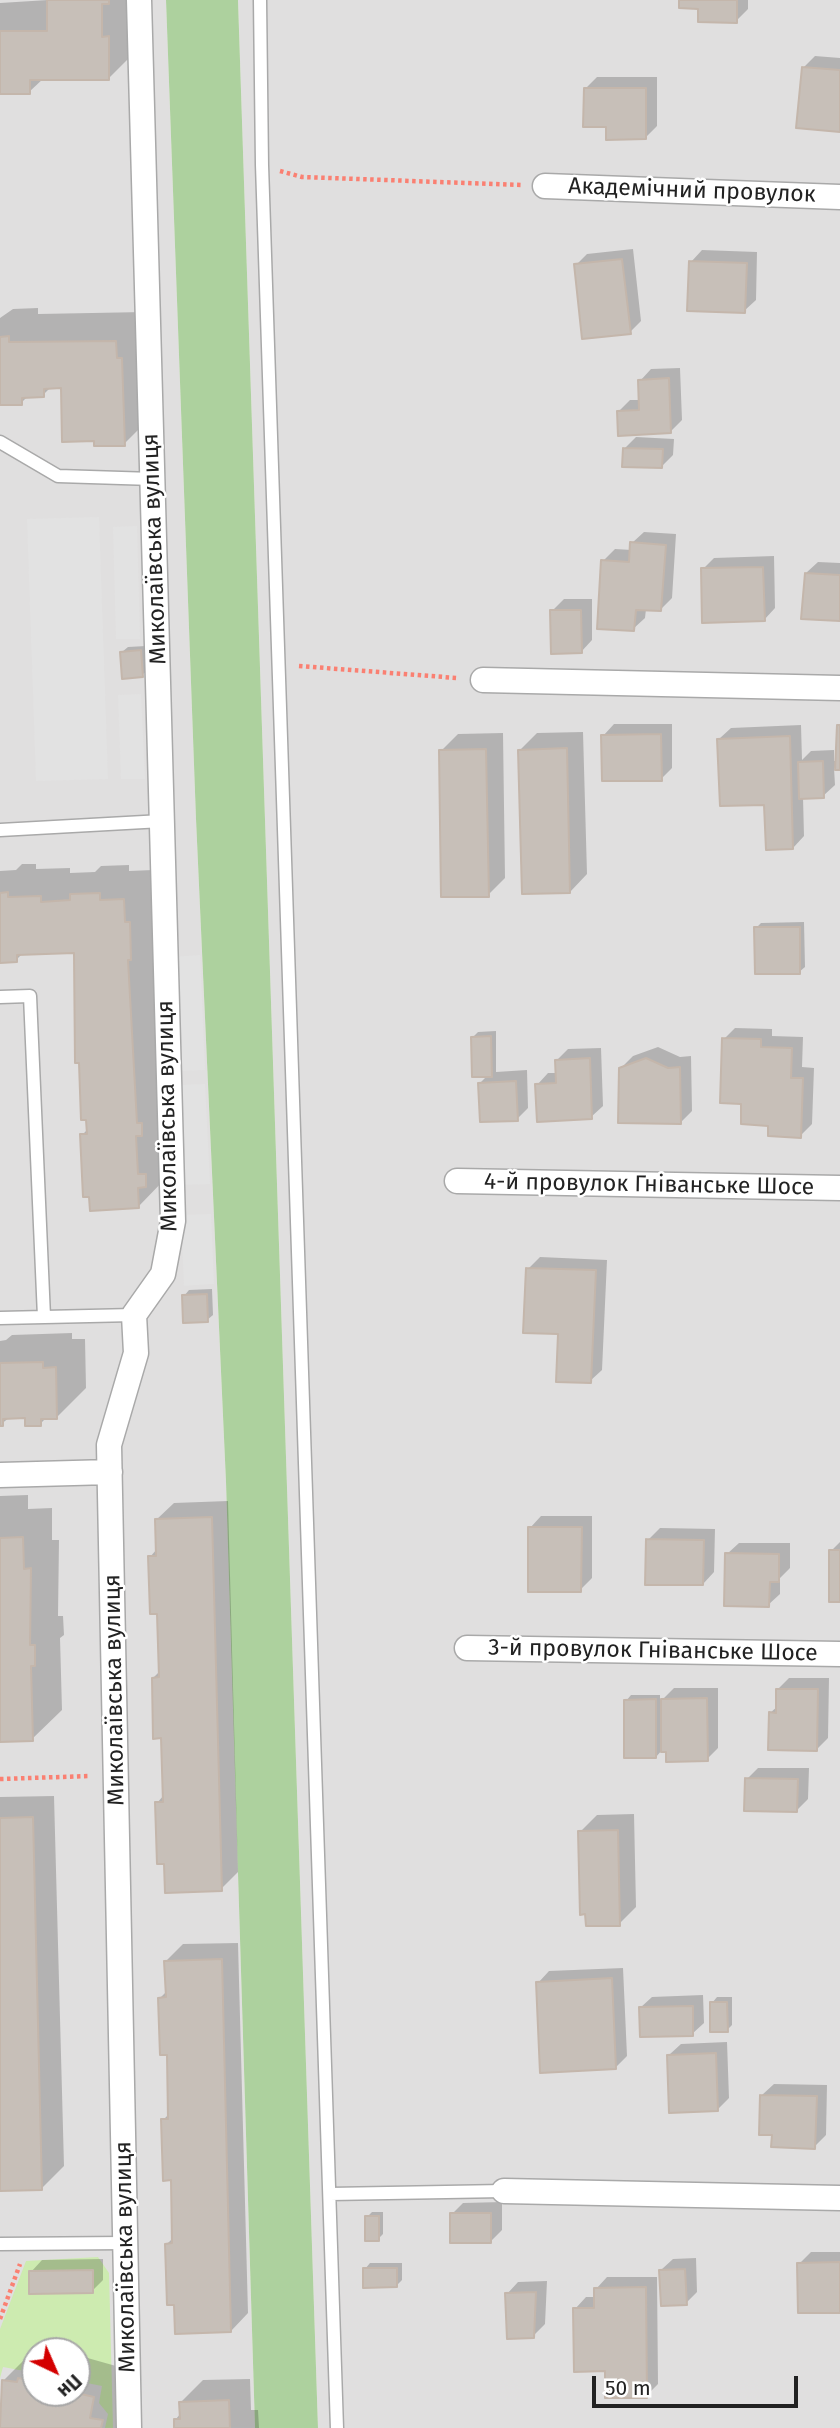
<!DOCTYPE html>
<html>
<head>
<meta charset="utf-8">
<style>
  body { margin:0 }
  #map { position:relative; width:840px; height:2428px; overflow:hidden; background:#f2efe9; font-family:"Fira Sans",sans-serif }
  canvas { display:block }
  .north { position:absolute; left:21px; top:2337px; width:70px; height:70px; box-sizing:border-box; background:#fff; border:2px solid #a7a7a7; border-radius:50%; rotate:136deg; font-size:19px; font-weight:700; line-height:28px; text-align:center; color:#222 }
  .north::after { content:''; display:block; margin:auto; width:24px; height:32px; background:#d40000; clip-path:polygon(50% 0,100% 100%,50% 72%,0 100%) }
  .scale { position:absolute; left:592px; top:2376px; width:206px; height:32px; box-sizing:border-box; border:4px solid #222; border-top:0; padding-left:9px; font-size:21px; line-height:24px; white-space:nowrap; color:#222; -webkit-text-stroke:5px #fff; paint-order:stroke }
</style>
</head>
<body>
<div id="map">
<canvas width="840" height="2428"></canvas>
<div class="north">Пн</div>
<div class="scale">50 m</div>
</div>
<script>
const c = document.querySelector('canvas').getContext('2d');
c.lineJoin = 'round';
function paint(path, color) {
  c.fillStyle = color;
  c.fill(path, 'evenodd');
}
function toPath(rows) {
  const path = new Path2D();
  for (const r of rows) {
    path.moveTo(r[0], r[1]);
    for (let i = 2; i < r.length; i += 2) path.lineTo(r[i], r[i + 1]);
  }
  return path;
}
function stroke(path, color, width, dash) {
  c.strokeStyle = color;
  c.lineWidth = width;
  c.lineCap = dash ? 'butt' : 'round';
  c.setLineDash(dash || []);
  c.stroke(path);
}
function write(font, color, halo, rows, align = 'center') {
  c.font = font + ' "Fira Sans",sans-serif';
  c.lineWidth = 5;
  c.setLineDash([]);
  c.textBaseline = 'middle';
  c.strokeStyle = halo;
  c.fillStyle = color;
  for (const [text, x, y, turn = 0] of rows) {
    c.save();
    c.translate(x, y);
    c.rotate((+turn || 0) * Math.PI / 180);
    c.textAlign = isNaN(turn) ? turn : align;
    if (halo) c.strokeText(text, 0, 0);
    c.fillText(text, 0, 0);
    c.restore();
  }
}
paint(toPath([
  [0,0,166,0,196,819,226,1482,255,2428,0,2428],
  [35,2351,77,2351,77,2393,35,2393],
  [238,0,840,0,840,2428,318,2428]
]), '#e0dfdf');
paint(toPath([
  [98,2257,109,2273,113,2428,105,2428,108,2414,99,2403,102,2386,77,2381,77,2351,35,2351,35,2373,3,2367,0,2378,0,2329,26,2261]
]), '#cdebb0');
paint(toPath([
  [166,0,238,0,318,2428,255,2428,226,1482,196,819]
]), '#add19e');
paint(toPath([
  [99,517,108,779,36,781,27,519],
  [137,526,140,639,116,639,113,527],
  [141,694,145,779,121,779,118,695],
  [200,955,205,1070,178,1071,173,957],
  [205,1084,210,1184,181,1185,177,1085],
  [211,1214,214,1284,184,1286,181,1215]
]), '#e2e2e2');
paint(toPath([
  [48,0,131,0,138,49,109,78,44,78,29,92,0,93,0,3],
  [681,0,748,0,748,9,736,21],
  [815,56,840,58,840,131,803,68],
  [597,77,657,77,657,126,645,138,608,125,585,89],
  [633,249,641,321,630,332,576,265,587,254],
  [702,250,757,252,756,300,744,311,691,262],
  [38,308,38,314,145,312,153,415,124,444,96,439,63,387,51,387,43,395,28,396,21,403,0,403,0,318,13,309],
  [680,368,682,420,671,431,618,412,630,400,640,400,640,381,651,369],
  [636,437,674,439,673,455,662,466,624,449],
  [644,532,676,534,672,598,661,609,646,609,645,618,633,629,603,561,615,549,632,550,632,543],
  [774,556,775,608,764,620,703,569,714,558],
  [818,562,840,563,840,619,806,573],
  [564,599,592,599,592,640,581,652,552,611],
  [146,646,148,670,142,675,122,652,128,647],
  [614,724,672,724,672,768,661,779,603,736],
  [840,724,840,769,834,768,835,785,823,796,803,797,804,836,793,848,766,803,719,739,731,728,801,725,802,760,811,751,834,750,834,761,837,761],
  [583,732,587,874,570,892,520,750,537,733],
  [503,733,505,878,488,895,441,751,458,734],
  [22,864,36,864,36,869,70,868,70,873,95,872,101,866,129,865,129,871,153,870,167,1177,138,1207,82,1135,88,1129,76,951,23,953,16,960,0,961,0,871,16,870],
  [804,922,805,967,799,972,756,928,761,923],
  [735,1028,772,1029,772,1036,803,1037,802,1067,814,1068,812,1124,800,1136,770,1124,743,1103,724,1039],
  [496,1031,496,1072,527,1070,528,1108,517,1119,480,1083,488,1075,473,1037,478,1032],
  [658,1047,680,1057,691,1056,692,1111,681,1122,621,1068,633,1056],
  [601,1048,603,1106,591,1117,537,1085,548,1073,557,1073,556,1061,568,1049],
  [540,1257,607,1260,602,1370,590,1381,560,1333,528,1269],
  [212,1289,213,1315,207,1320,184,1296,189,1290],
  [72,1333,72,1339,85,1339,86,1388,57,1417,47,1417,40,1424,27,1416,10,1417,0,1425,0,1341,6,1340,12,1335],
  [28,1495,28,1509,52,1508,52,1540,59,1540,58,1616,63,1616,64,1635,60,1638,62,1710,32,1739,0,1740,0,1496],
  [228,1501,238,1872,221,1889,166,1862,157,1803,164,1795,163,1737,153,1678,160,1671,159,1612,150,1557,157,1549,156,1520,174,1503],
  [541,1516,592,1516,592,1578,580,1590,530,1528],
  [660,1528,715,1529,714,1572,703,1584,648,1540],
  [840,1542,840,1600,831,1551],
  [739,1543,790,1543,790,1568,780,1578,780,1594,768,1605,727,1554],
  [789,1678,829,1678,828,1738,817,1749,770,1713,778,1706,778,1689],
  [674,1688,718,1688,718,1748,707,1759,668,1750,662,1750,656,1757,626,1701,631,1695,660,1695,660,1702],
  [758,1768,809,1768,808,1799,797,1810,747,1779],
  [54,1796,64,2166,42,2188,0,2189,0,1797],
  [634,1814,636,1907,619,1924,580,1832,597,1815],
  [238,1943,248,2313,231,2331,175,2304,167,2244,174,2237,173,2178,163,2120,170,2113,168,2053,160,1998,167,1991,166,1961,183,1944],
  [623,1968,627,2056,615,2068,538,1983,549,1971],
  [703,1995,704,2023,692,2034,640,2008,652,1997],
  [717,1997,732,1997,732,2025,727,2030,712,2003],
  [727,2042,729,2098,718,2109,669,2055,681,2044],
  [774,2084,827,2085,826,2135,814,2147,762,2095],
  [502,2202,502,2230,491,2241,452,2214,463,2203],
  [372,2212,383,2212,383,2234,378,2239,367,2217],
  [811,2252,840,2252,840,2311,799,2264],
  [696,2258,697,2292,686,2303,661,2270,673,2259],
  [103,2259,103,2280,92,2291,31,2272,42,2260],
  [370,2263,402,2263,402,2280,397,2285,365,2269],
  [607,2277,657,2277,658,2384,646,2396,607,2369,575,2309,586,2297,596,2297,596,2289],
  [547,2281,545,2324,533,2336,507,2294,518,2282],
  [33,2351,35,2393,77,2393,77,2355,123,2368,118,2428,0,2428,4,2380],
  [250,2379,251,2410,258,2410,259,2428,176,2428,176,2419,181,2413,181,2402,203,2380]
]), '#0003');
const building = toPath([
  [47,0,109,0,109,4,102,4,102,37,109,36,109,80,30,80,30,94,0,94,0,31,47,31,47,0],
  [679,0,737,0,737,23,698,22,698,9,679,8,679,0],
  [802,67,840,70,840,132,796,128,802,67],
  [584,88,646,88,646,139,606,140,606,127,583,127,584,88],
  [622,259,631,334,582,339,574,264,622,259],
  [689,261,747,263,745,313,687,311,689,261],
  [9,336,9,342,116,341,117,358,122,358,125,446,94,446,94,441,62,442,61,388,44,389,44,397,22,398,22,405,0,405,0,337,9,336],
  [669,378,671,433,618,436,617,411,639,410,638,380,669,378],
  [623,448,663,449,662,468,622,467,623,448],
  [630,542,666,545,661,611,636,610,634,631,597,629,601,560,629,562,630,542],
  [763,567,765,621,702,623,701,568,763,567],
  [805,573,840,575,840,621,801,619,805,573],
  [550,610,581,610,582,653,551,654,550,610],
  [141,650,143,677,122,679,120,652,141,650],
  [837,725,840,725,840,770,835,770,837,725],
  [661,734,662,781,602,781,601,735,661,734],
  [790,736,793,849,766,850,764,805,720,806,717,739,790,736],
  [567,748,570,893,522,894,518,750,567,748],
  [486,749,489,897,441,897,439,750,486,749],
  [823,761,824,798,799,799,798,762,823,761],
  [8,892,8,897,41,896,41,902,70,900,70,894,100,893,100,900,124,899,125,922,130,922,131,960,128,960,137,1123,142,1123,142,1136,136,1136,138,1174,146,1174,146,1187,138,1188,139,1208,90,1211,89,1197,83,1197,80,1134,87,1134,86,1120,81,1120,79,1063,75,1063,74,953,17,955,17,962,0,963,0,893,8,892],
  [754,927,800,927,800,974,755,974,754,927],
  [491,1036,492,1077,472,1077,471,1037,491,1036],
  [722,1038,761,1039,761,1047,792,1048,791,1078,803,1078,801,1138,768,1136,768,1126,741,1124,741,1104,720,1103,722,1038],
  [590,1058,592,1119,537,1122,535,1084,556,1083,555,1060,590,1058],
  [646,1058,668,1068,680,1067,681,1124,618,1123,619,1068,646,1058],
  [516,1081,518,1121,480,1122,478,1083,516,1081],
  [526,1268,596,1270,591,1383,556,1382,558,1334,523,1333,526,1268],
  [207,1294,208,1322,183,1323,182,1295,207,1294],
  [43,1362,43,1368,56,1367,57,1419,41,1419,41,1426,25,1426,25,1418,3,1419,3,1426,0,1426,0,1363,43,1362],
  [212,1517,222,1891,165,1893,164,1864,157,1864,155,1802,163,1802,161,1738,153,1739,152,1678,159,1677,157,1614,150,1614,148,1556,156,1556,155,1519,212,1517],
  [528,1527,582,1527,581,1592,528,1592,528,1527],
  [23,1537,24,1569,31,1568,30,1645,35,1645,35,1666,31,1666,33,1741,0,1742,0,1538,23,1537],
  [646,1539,704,1540,703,1585,645,1585,646,1539],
  [829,1550,840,1550,840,1602,829,1602,829,1550],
  [725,1553,779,1554,779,1582,770,1582,769,1607,724,1606,725,1553],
  [776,1689,818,1689,817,1751,768,1750,769,1712,776,1713,776,1689],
  [707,1698,708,1761,666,1762,666,1752,661,1752,661,1699,707,1698],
  [656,1699,656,1758,624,1758,624,1700,656,1699],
  [745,1778,798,1779,797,1812,744,1811,745,1778],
  [33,1817,42,2190,0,2191,0,1818,33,1817],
  [618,1830,620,1926,586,1926,585,1914,580,1915,578,1831,618,1830],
  [222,1959,231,2332,175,2334,174,2305,167,2305,165,2244,172,2243,171,2180,163,2181,161,2119,168,2119,167,2055,160,2055,158,1998,166,1997,164,1961,222,1959],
  [612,1978,616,2069,540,2073,536,1982,612,1978],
  [710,2002,727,2002,728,2032,710,2032,710,2002],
  [693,2006,693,2036,640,2037,639,2007,693,2006],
  [716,2053,718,2111,669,2113,667,2055,716,2053],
  [760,2095,817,2096,815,2149,771,2147,772,2135,759,2135,760,2095],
  [450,2213,491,2213,491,2243,450,2243,450,2213],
  [365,2216,379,2216,379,2241,365,2241,365,2216],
  [840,2262,840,2313,798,2313,797,2263,840,2262],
  [363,2268,397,2268,397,2287,363,2288,363,2268],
  [685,2269,687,2305,661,2306,659,2270,685,2269],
  [93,2270,93,2293,29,2294,29,2271,93,2270],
  [646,2287,647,2398,605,2398,605,2371,574,2372,573,2308,594,2308,594,2288,646,2287],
  [536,2292,534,2338,507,2339,505,2293,536,2292],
  [18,2378,35,2381,35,2393,77,2393,77,2390,78,2390,77,2393,94,2397,90,2418,103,2420,101,2428,0,2428,2,2380,17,2382,18,2378],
  [229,2400,230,2428,174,2428,174,2419,180,2419,179,2402,229,2400]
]);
paint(building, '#c7bfb8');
stroke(building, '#c4b6ab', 2);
const lane = toPath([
  [260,0,262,165,337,2428],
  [0,442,58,476,153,479],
  [0,830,162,821],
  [0,997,30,996,44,1317],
  [0,1318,134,1315],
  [330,2194,504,2191],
  [0,2244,126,2243]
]);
const street = toPath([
  [545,186,840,197],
  [483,680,840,688],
  [457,1181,840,1188],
  [0,1475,110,1472],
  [467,1648,840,1654],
  [504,2191,840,2198],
  [129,2428,109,1445,136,1353,134,1315,163,1274,173,1221,139,0]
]);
stroke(lane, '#a9a9a9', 15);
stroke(street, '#a9a9a9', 27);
stroke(toPath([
  [280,171,302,177,522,185],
  [299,666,457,678],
  [0,1779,90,1776],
  [0,2319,20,2264]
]), '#fa8072', 4.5, [3.5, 3.5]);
stroke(lane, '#fff', 12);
stroke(street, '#fff', 24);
write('23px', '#222', '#fff', [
  ["Академічний провулок",692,191,2],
  ["Миколаївська вулиця",155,549,-92],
  ["Миколаївська вулиця",168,1116,-91],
  ["4-й провулок Гніванське Шосе",649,1185,1],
  ["3-й провулок Гніванське Шосе",653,1651,1],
  ["Миколаївська вулиця",115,1690,-91],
  ["Миколаївська вулиця",126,2257,-91]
]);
</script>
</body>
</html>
